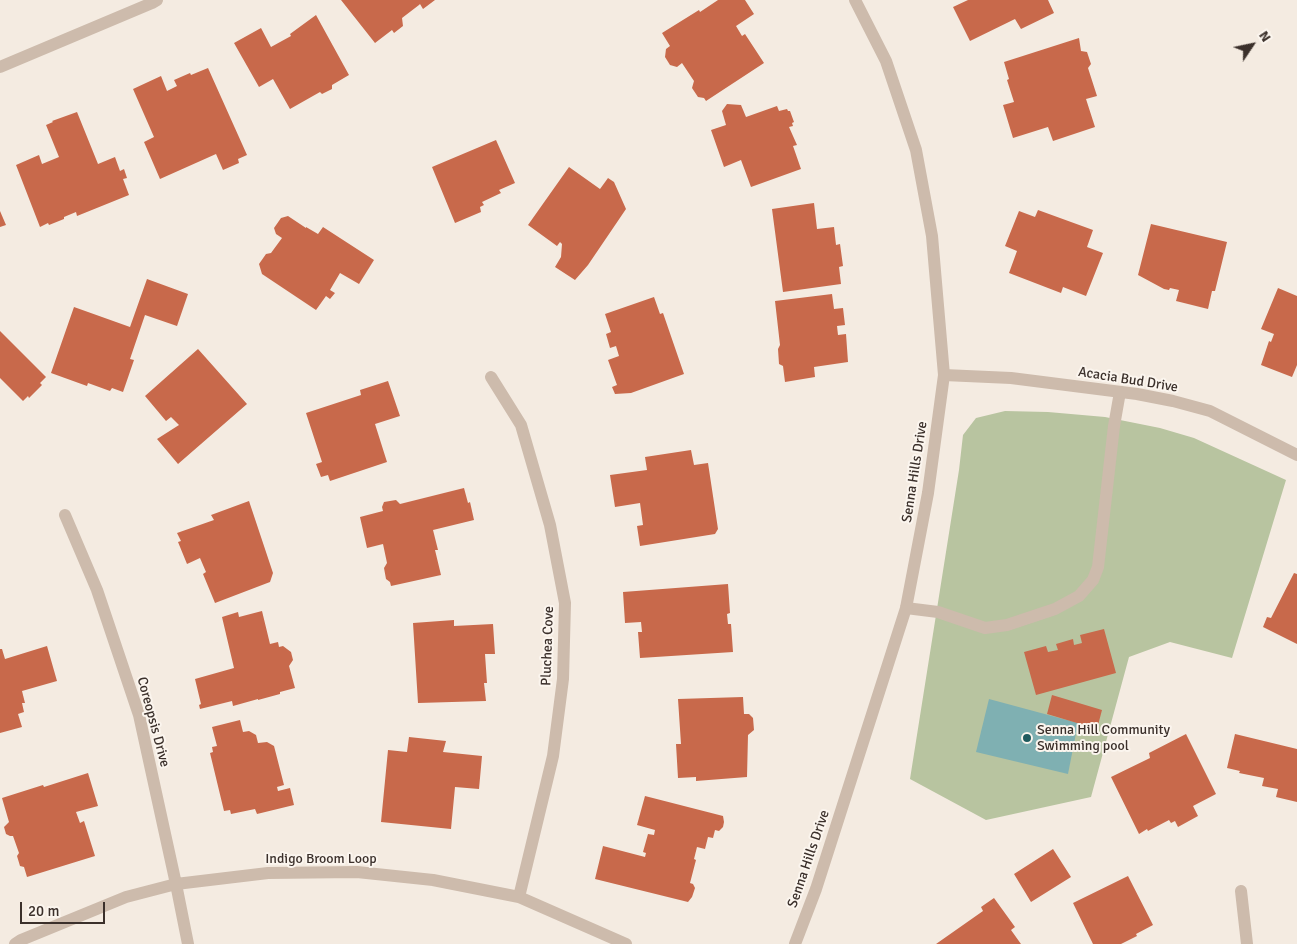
<!DOCTYPE html>
<html>
<head>
<meta charset="utf-8">
<style>
  body { margin:0 }
  #map { position:relative; width:1297px; height:944px; overflow:hidden; background:#f4ebe1; font-family:Signika,sans-serif }
  canvas { display:block }
  .north { position:absolute; left:1227px; top:20px; width:50px; height:50px; -webkit-text-stroke:4px #fbf5ee; paint-order:stroke; rotate:56deg; font-size:14px; font-weight:700; line-height:20px; text-align:center; color:#3b302b }
  .north::after { content:''; display:block; margin:auto; width:18px; height:22px; background:#3b302b; clip-path:polygon(50% 0,100% 100%,50% 72%,0 100%) }
  .scale { position:absolute; left:20px; top:902px; width:85px; height:22px; box-sizing:border-box; border:2px solid #3b302b; border-top:0; padding-left:6px; font-size:15px; line-height:18px; white-space:nowrap; color:#3b302b; -webkit-text-stroke:4px #fbf5ee; paint-order:stroke }
</style>
</head>
<body>
<div id="map">
<canvas width="1297" height="944"></canvas>
<div class="north">N</div>
<div class="scale">20 m</div>
</div>
<script>
const c = document.querySelector('canvas').getContext('2d');
c.lineJoin = 'round';
function paint(path, color) {
  c.fillStyle = color;
  c.fill(path, 'evenodd');
}
function toPath(rows) {
  const path = new Path2D();
  for (const r of rows) {
    path.moveTo(r[0], r[1]);
    for (let i = 2; i < r.length; i += 2) path.lineTo(r[i], r[i + 1]);
  }
  return path;
}
function stroke(path, color, width, dash) {
  c.strokeStyle = color;
  c.lineWidth = width;
  c.lineCap = dash ? 'butt' : 'round';
  c.setLineDash(dash || []);
  c.stroke(path);
}
function write(font, color, halo, rows, align = 'center') {
  c.font = font + ' Signika,sans-serif';
  c.lineWidth = 4;
  c.setLineDash([]);
  c.textBaseline = 'middle';
  c.strokeStyle = halo;
  c.fillStyle = color;
  for (const [text, x, y, turn = 0] of rows) {
    c.save();
    c.translate(x, y);
    c.rotate((+turn || 0) * Math.PI / 180);
    c.textAlign = isNaN(turn) ? turn : align;
    if (halo) c.strokeText(text, 0, 0);
    c.fillText(text, 0, 0);
    c.restore();
  }
}
paint(toPath([
  [1005,411,1048,412,1105,417,1160,428,1194,438,1286,480,1232,658,1170,642,1129,657,1091,797,986,820,910,779,959,470,963,435,976,418]
]), '#b8c4a0');
paint(toPath([
  [989,699,1078,723,1068,774,976,752]
]), '#7fb0b2');
paint(toPath([
  [341,0,435,0,423,9,420,4,419,5,402,18,403,26,394,33,392,30,375,43],
  [718,0,745,0,754,14,736,26,742,36,745,34,764,63,706,101,704,98,698,97,692,88,694,81,682,63,677,67,670,65,665,57,666,49,670,46,662,33,699,10,700,12],
  [968,0,1048,0,1054,13,1021,29,1015,19,970,41,953,7],
  [316,15,349,75,332,85,332,89,322,94,320,92,290,109,273,79,259,87,234,43,261,28,271,47,291,36,290,34],
  [1079,38,1081,51,1087,52,1091,64,1088,68,1097,96,1086,99,1095,127,1053,141,1048,127,1013,138,1003,105,1014,102,1007,80,1009,79,1004,62],
  [208,68,247,155,238,159,239,163,223,170,216,154,160,179,144,142,154,137,133,89,161,76,167,91,177,86,174,80,190,73,191,75],
  [727,104,741,105,746,117,777,106,779,111,787,109,788,111,790,111,794,122,792,123,793,126,789,127,797,145,793,146,801,169,751,187,741,160,724,167,711,130,726,125,722,111],
  [77,112,98,164,115,157,120,171,124,169,127,178,123,179,129,195,77,216,76,212,64,217,64,219,49,225,48,223,40,227,16,165,39,155,42,164,59,157,46,125,53,122,52,121],
  [496,140,515,183,499,190,501,193,482,202,484,205,480,207,481,212,455,223,432,167],
  [569,167,600,189,608,178,614,182,626,209,588,265,575,280,555,267,561,257,562,244,560,242,557,246,528,225],
  [814,203,817,229,834,227,836,245,840,244,843,266,839,267,841,284,783,292,772,209],
  [1038,210,1093,230,1087,247,1103,253,1086,296,1063,287,1061,293,1009,273,1017,251,1005,246,1019,211,1035,217],
  [0,211,6,225,0,227],
  [288,216,306,228,306,227,318,234,323,227,374,260,359,284,340,273,330,290,335,293,330,299,326,296,316,310,262,274,259,264,266,254,271,253,282,238,276,234,274,228,281,218],
  [1151,224,1227,242,1215,291,1212,291,1208,309,1176,301,1179,290,1170,288,1169,290,1164,289,1138,275],
  [147,279,188,294,177,326,145,315,130,359,134,360,123,392,112,388,110,391,88,383,87,386,51,373,74,307,130,327],
  [1278,288,1297,296,1297,365,1292,377,1261,365,1269,341,1271,342,1274,334,1261,329],
  [832,294,834,309,843,308,845,325,837,326,838,335,846,334,848,362,814,367,815,377,785,382,783,366,779,364,778,349,780,345,775,301],
  [654,297,660,314,663,313,684,374,631,393,615,394,612,387,617,385,608,360,619,356,616,346,610,348,606,334,611,332,605,314],
  [0,331,46,377,40,383,42,385,29,398,28,396,23,401,0,378],
  [198,349,247,404,178,464,157,439,179,425,171,417,166,421,145,396],
  [388,381,400,416,375,424,387,462,330,481,328,475,321,477,316,464,322,462,306,413,361,395,360,390],
  [691,450,694,465,708,463,718,529,715,534,640,546,637,526,643,525,640,503,615,507,610,475,647,470,645,457],
  [464,488,468,503,470,502,474,520,433,530,438,550,435,550,441,575,391,586,390,582,386,579,384,568,387,563,383,544,367,548,360,517,383,511,382,507,384,502,396,500,400,504],
  [249,501,273,573,270,582,215,603,203,574,206,572,200,558,187,564,178,542,181,541,177,533,214,520,211,515],
  [1294,573,1297,574,1297,644,1263,627,1267,617,1271,618],
  [728,584,730,613,727,614,728,624,731,624,733,652,640,658,638,632,642,632,641,622,625,623,623,592],
  [262,611,270,644,278,642,279,647,283,646,291,652,293,660,289,666,295,688,280,692,280,694,258,700,258,699,233,706,232,701,200,709,199,705,201,704,195,679,234,668,222,617,238,612,239,617],
  [454,620,454,626,493,624,495,654,485,654,487,683,484,683,486,701,418,703,413,623],
  [1104,629,1116,673,1036,695,1024,652,1046,646,1048,652,1058,650,1056,644,1073,639,1074,645,1082,643,1080,635],
  [47,646,57,681,22,691,25,703,22,703,24,712,18,714,22,727,0,733,0,649,2,649,5,659],
  [1052,695,1102,710,1097,729,1047,714],
  [743,697,744,714,749,714,753,718,754,730,748,735,747,777,696,781,696,777,678,778,676,744,681,744,678,699],
  [240,720,243,732,249,731,256,735,258,743,267,742,274,746,284,785,277,787,278,791,290,788,294,805,257,814,255,809,231,814,230,810,224,811,210,753,213,752,212,747,217,746,212,727],
  [1186,734,1216,794,1193,806,1198,816,1178,827,1175,821,1171,823,1169,820,1148,831,1147,829,1139,834,1111,777,1150,758,1149,753],
  [1235,734,1297,749,1297,802,1276,797,1278,789,1262,786,1264,778,1239,773,1240,771,1227,768],
  [409,737,446,741,443,752,482,756,479,789,455,787,451,829,381,822,388,750,407,752],
  [88,773,98,806,76,812,80,823,84,821,95,856,27,877,24,867,20,866,17,856,19,853,13,836,10,836,6,834,4,827,9,822,2,798,43,785,44,787],
  [645,796,723,816,724,822,723,827,719,831,715,830,713,838,708,837,705,849,697,847,694,859,696,860,690,883,693,884,695,888,692,897,688,902,595,879,603,846,645,857,646,853,643,852,648,834,654,835,655,830,637,825],
  [1053,849,1071,877,1031,902,1014,874],
  [1128,876,1153,925,1136,934,1137,936,1121,944,1093,944,1073,903],
  [994,898,1015,927,1011,930,1021,944,936,944,983,911,981,907]
]), '#c8694b');
stroke(toPath([
  [906,608,938,612,985,628,1007,625,1055,609,1079,596,1093,580,1098,567,1114,426,1120,392]
]), '#cdbbac', 12);
stroke(toPath([
  [0,67,152,3,157,0],
  [944,375,1011,378,1137,394,1173,401,1210,411,1297,455],
  [491,377,521,425,550,525,565,603,563,679,553,756,519,897],
  [65,515,97,590,139,715,176,884,188,944],
  [1241,891,1247,944],
  [15,944,21,940,126,897,176,884,268,873,357,872,433,880,519,897,626,944],
  [795,944,816,889,906,608,928,493,944,375,932,236,916,150,886,61,855,0]
]), '#cdbbac', 12);
for (const [x, y, r, color] of [
  [1027,738,5,"#1f5a5e"]
]) {
  const dot = new Path2D();
  dot.arc(x, y, r, 0, 2 * Math.PI);
  c.fillStyle = color;
  c.fill(dot);
  stroke(dot, '#fbf5ee', 2);
}
write('14px', '#3b302b', '#fbf5ee', [
  ["Acacia Bud Drive",1128,380,9],
  ["Senna Hills Drive",915,472,-81],
  ["Pluchea Cove",548,646,-88],
  ["Coreopsis Drive",153,722,75],
  ["Indigo Broom Loop",321,859],
  ["Senna Hills Drive",809,859,-71]
]);
write('14px', '#3b302b', '#fbf5ee', [
  ["Senna Hill Community",1037,730],
  ["Swimming pool",1037,746]
], 'left');
</script>
</body>
</html>
